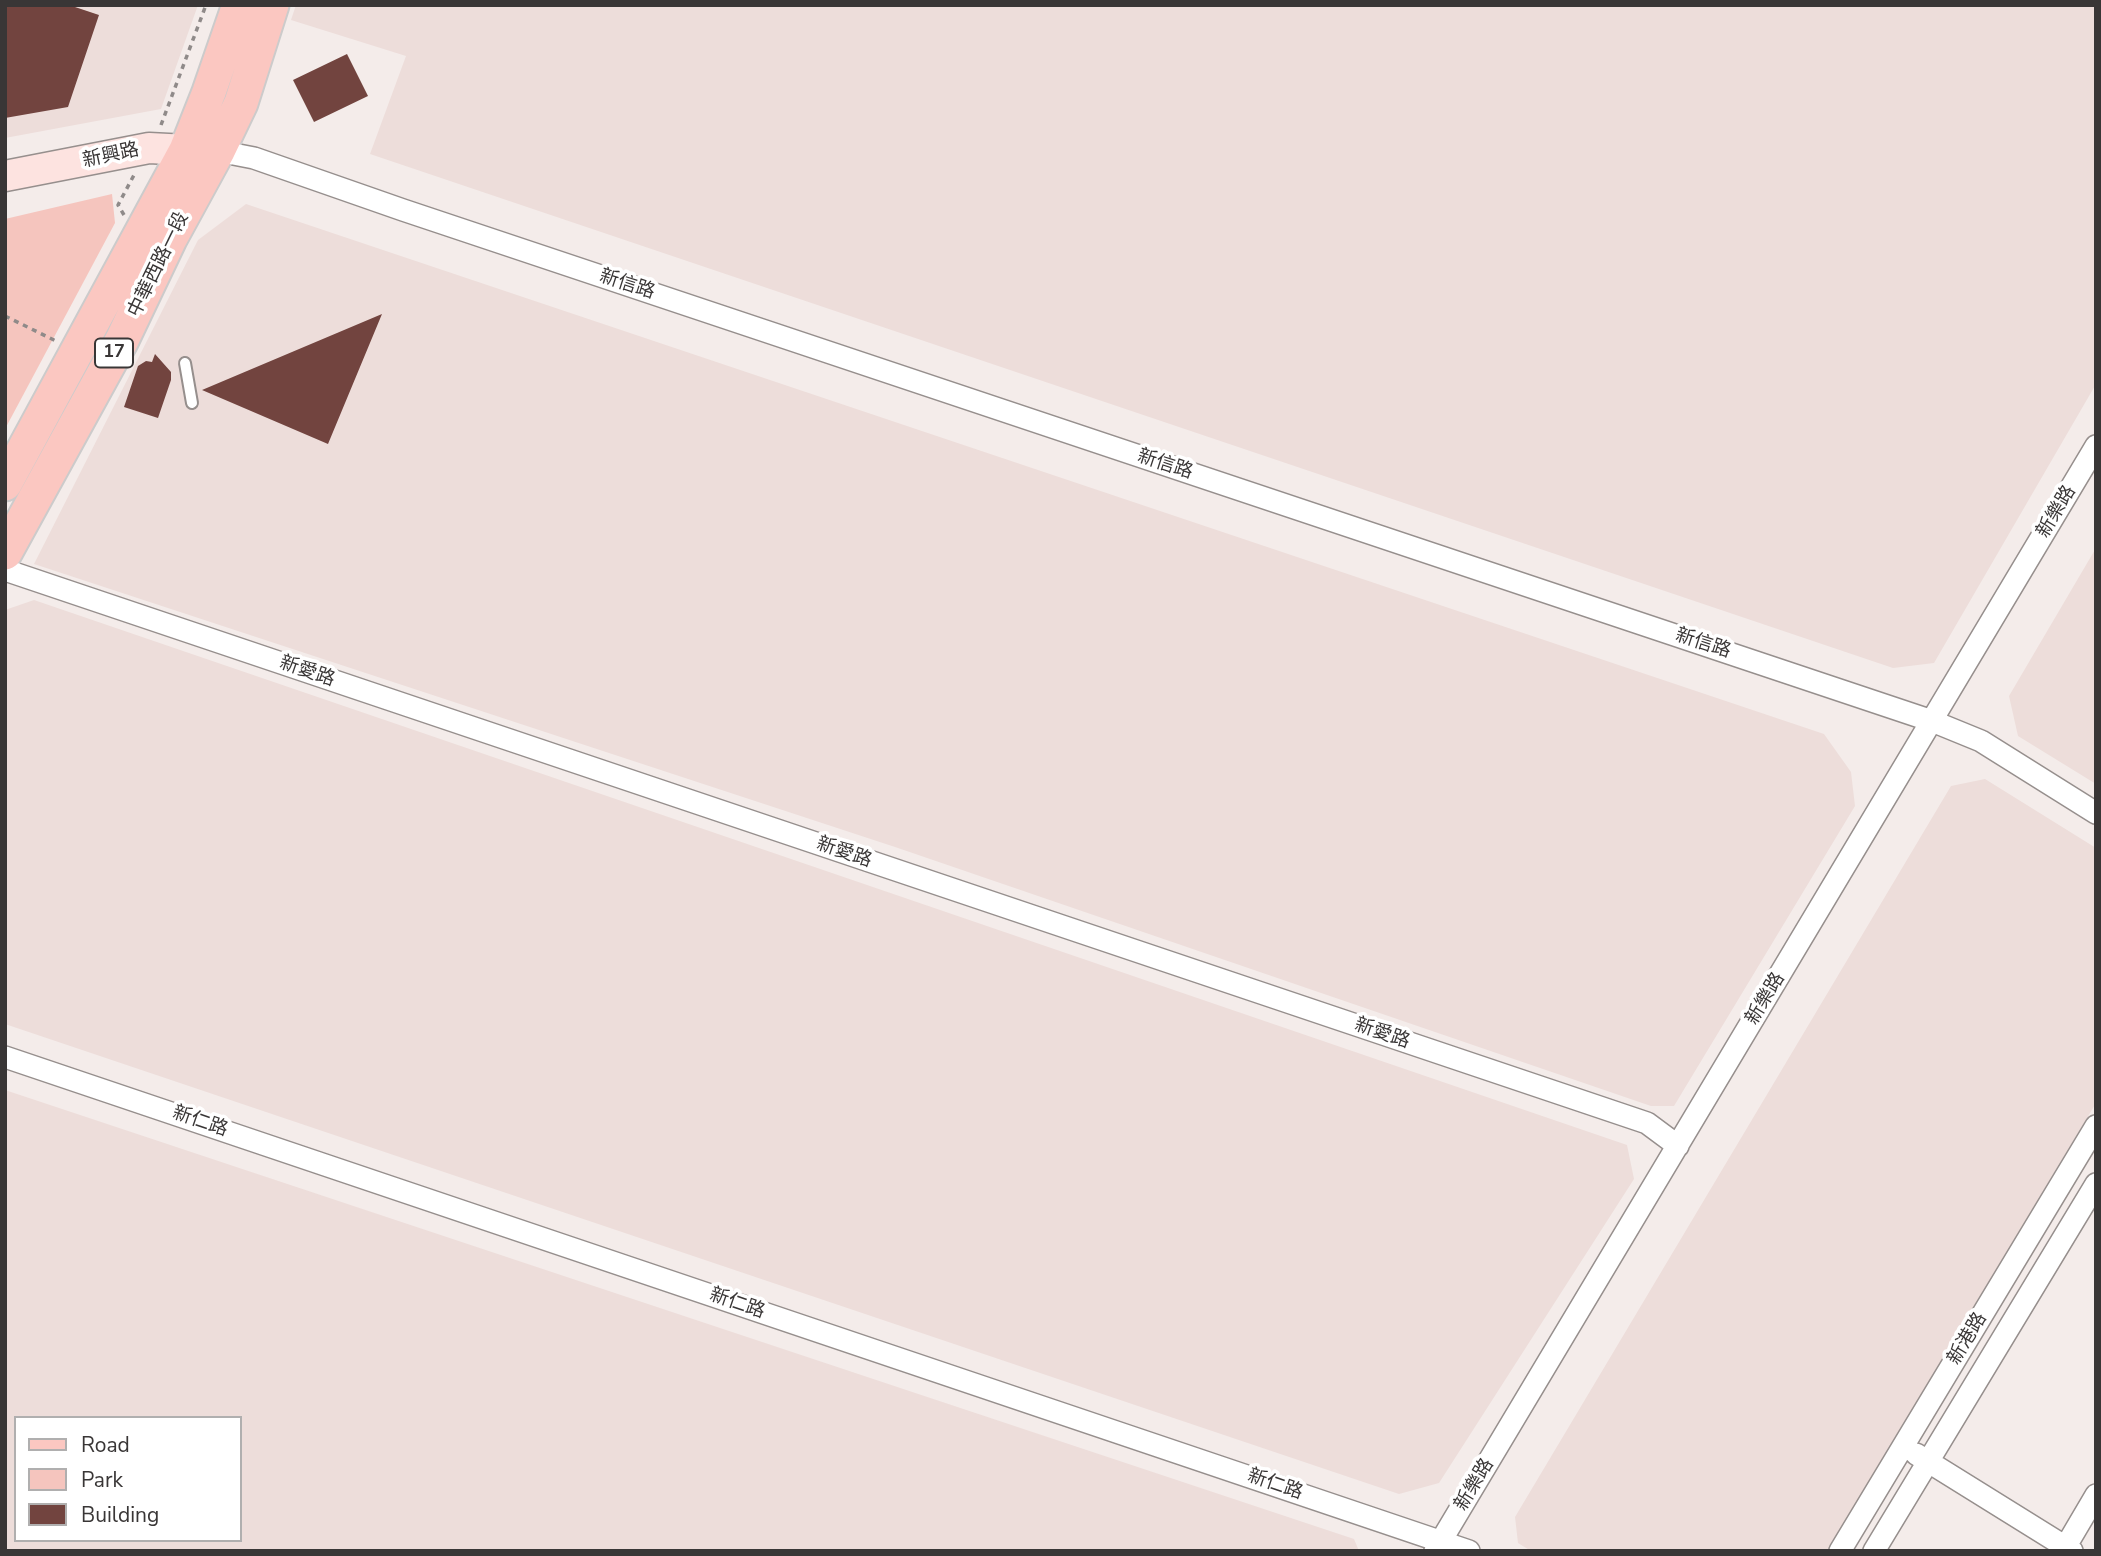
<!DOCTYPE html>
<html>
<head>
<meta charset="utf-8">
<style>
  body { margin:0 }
  #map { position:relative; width:2101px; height:1556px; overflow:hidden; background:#f4ecea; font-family:"Nunito Sans",sans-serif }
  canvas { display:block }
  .frame { position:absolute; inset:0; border:7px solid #393636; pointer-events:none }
  .legend { position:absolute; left:14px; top:1416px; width:228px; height:126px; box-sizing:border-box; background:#fff; border:2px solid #b0afaf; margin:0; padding:9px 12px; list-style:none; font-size:21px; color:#393636 }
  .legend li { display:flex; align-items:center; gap:14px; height:35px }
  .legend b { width:35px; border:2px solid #b0afaf }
</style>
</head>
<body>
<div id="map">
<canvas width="2101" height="1556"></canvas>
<div class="frame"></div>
<ul class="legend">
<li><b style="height:9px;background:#fbc7c1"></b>Road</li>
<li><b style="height:19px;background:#f5c5be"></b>Park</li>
<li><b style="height:19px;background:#72443f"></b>Building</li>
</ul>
</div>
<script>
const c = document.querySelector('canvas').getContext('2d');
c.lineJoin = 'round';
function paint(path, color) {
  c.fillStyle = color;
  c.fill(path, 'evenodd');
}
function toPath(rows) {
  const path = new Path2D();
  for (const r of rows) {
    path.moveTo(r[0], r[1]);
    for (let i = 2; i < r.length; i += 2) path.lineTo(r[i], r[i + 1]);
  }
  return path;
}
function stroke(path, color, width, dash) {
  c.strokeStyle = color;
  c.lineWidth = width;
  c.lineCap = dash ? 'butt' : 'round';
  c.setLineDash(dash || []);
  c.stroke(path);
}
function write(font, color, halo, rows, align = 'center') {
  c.font = font + ' "Nunito Sans","Noto Sans TC",sans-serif';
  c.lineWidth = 7;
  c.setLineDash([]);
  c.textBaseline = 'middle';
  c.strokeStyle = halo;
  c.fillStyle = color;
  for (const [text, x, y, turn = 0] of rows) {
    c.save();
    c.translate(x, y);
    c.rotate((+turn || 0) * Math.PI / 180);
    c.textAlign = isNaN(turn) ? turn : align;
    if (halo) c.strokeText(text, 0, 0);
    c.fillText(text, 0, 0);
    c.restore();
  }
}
paint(toPath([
  [5,5,198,5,161,109,5,138],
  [296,5,2096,5,2096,384,1934,663,1893,668,370,154,406,56,291,20],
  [246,204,1824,734,1851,772,1855,806,1674,1106,1651,1106,895,847,34,564,198,240],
  [2096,548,2096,784,2018,736,2009,696],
  [34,600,1627,1145,1634,1179,1439,1483,1399,1494,5,1024,5,610],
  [1985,779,2096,848,2096,1103,1827,1551,1531,1551,1518,1543,1515,1517,1951,786],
  [5,1090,1354,1539,1359,1551,5,1551],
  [16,1418,240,1418,240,1540,16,1540]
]), '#edddda');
paint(toPath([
  [112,194,115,223,5,429,5,219]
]), '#f5c5be');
paint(toPath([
  [5,5,69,5,99,15,68,107,5,118],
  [347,54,368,96,314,122,293,80],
  [382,314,328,444,202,390],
  [155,354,171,372,171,380,158,418,124,407,138,366,146,361,152,362]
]), '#72443f');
const lane = toPath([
  [185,363,192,403]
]);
const street = toPath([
  [218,151,254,158,403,210,1932,721,1981,741,2096,813],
  [5,570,1647,1123,1678,1146],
  [5,1057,1469,1551],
  [1916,1454,2072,1551],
  [1435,1551,2096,446],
  [1840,1551,2096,1126],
  [1874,1551,2096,1184],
  [2063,1551,2096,1495]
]);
const secondary = toPath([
  [5,176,149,148,207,151]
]);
const primary = toPath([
  [5,484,186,150,209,92,239,5],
  [5,553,122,340,170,239,218,151,241,103,272,5]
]);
stroke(lane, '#968f8d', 14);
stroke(street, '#968f8d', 24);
stroke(secondary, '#968f8d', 33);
stroke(primary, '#cccbcb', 37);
stroke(toPath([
  [161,125,206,5],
  [124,215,118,205,134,175],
  [5,316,56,341]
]), '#8f8a89', 3.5, [5, 5]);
stroke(lane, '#fff', 10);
stroke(street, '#fff', 21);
stroke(secondary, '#fde3e0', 30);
stroke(primary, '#fbc7c1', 33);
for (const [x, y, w] of [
  [114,353,38]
]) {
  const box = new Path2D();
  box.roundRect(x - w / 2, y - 14.5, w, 29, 5);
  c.fillStyle = '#fff';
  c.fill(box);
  stroke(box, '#393636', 2);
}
write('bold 18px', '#393636', null, [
  ["17",114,353]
]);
write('19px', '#393636', '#fff', [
  ["新興路",111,156,-12],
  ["中華西路一段",159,265,-64],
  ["新信路",627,285,18],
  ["新信路",1165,465,18],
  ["新樂路",2057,512,-59],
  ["新信路",1703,644,18],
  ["新愛路",307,672,19],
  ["新愛路",844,853,19],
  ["新樂路",1766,999,-59],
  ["新愛路",1382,1034,19],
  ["新仁路",200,1122,19],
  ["新仁路",737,1304,19],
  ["新港路",1968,1339,-59],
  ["新仁路",1275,1485,19],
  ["新樂路",1475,1485,-59]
]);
</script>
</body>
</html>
